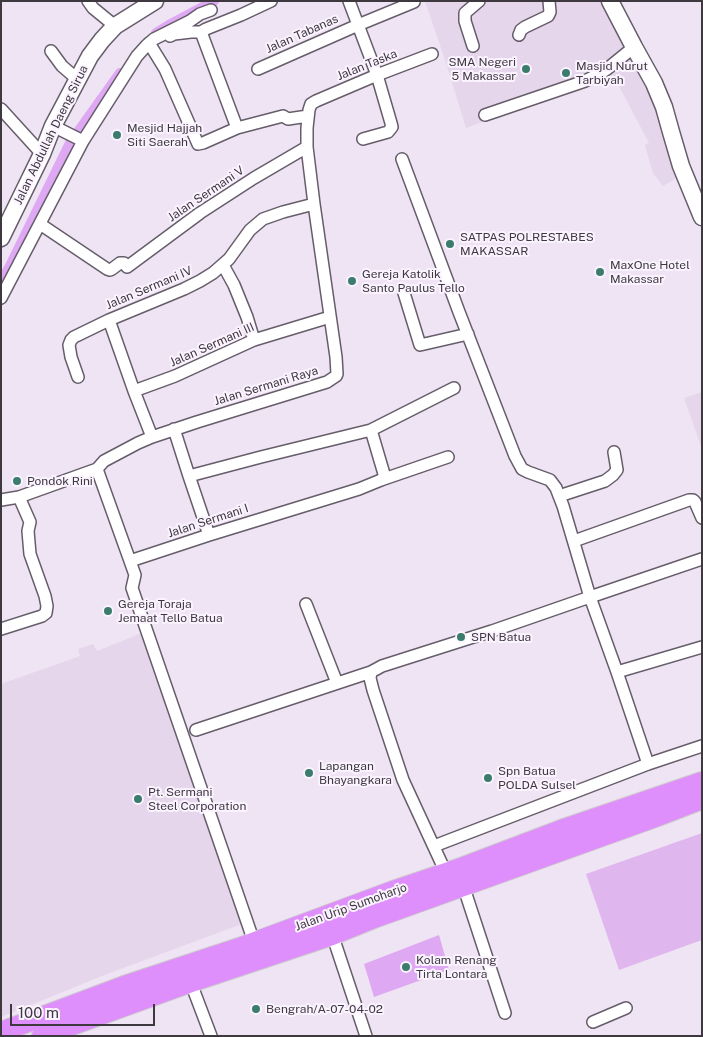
<!DOCTYPE html>
<html>
<head>
<meta charset="utf-8">
<style>
  body { margin:0 }
  #map { position:relative; width:703px; height:1037px; overflow:hidden; background:#efe4f3; font-family:"Public Sans",sans-serif }
  canvas { display:block }
  .frame { position:absolute; inset:0; border:2px solid #3d393f; pointer-events:none }
  .scale { position:absolute; left:10px; top:1004px; width:145px; height:22px; box-sizing:border-box; border:2px solid #3d393f; border-top:0; padding-left:6px; font-size:15px; line-height:18px; white-space:nowrap; color:#3d393f; -webkit-text-stroke:4px #fbf3ff; paint-order:stroke }
</style>
</head>
<body>
<div id="map">
<canvas width="703" height="1037"></canvas>
<div class="frame"></div>
<div class="scale">100 m</div>
</div>
<script>
const c = document.querySelector('canvas').getContext('2d');
c.lineJoin = 'round';
function paint(path, color) {
  c.fillStyle = color;
  c.fill(path, 'evenodd');
}
function toPath(rows) {
  const path = new Path2D();
  for (const r of rows) {
    path.moveTo(r[0], r[1]);
    for (let i = 2; i < r.length; i += 2) path.lineTo(r[i], r[i + 1]);
  }
  return path;
}
function stroke(path, color, width, dash) {
  c.strokeStyle = color;
  c.lineWidth = width;
  c.lineCap = dash ? 'butt' : 'round';
  c.setLineDash(dash || []);
  c.stroke(path);
}
function write(font, color, halo, rows, align = 'center') {
  c.font = font + ' "Public Sans",sans-serif';
  c.lineWidth = 4;
  c.setLineDash([]);
  c.textBaseline = 'middle';
  c.strokeStyle = halo;
  c.fillStyle = color;
  for (const [text, x, y, turn = 0] of rows) {
    c.save();
    c.translate(x, y);
    c.rotate((+turn || 0) * Math.PI / 180);
    c.textAlign = isNaN(turn) ? turn : align;
    if (halo) c.strokeText(text, 0, 0);
    c.fillText(text, 0, 0);
    c.restore();
  }
}
paint(toPath([
  [425,1,605,1,663,114,685,173,663,186,653,173,645,145,649,143,612,73,466,128,446,63],
  [702,392,702,449,684,398],
  [152,629,190,734,250,921,107,974,1,1017,1,684,80,656,78,649,93,644,97,651]
]), '#e5d6eb');
paint(toPath([
  [702,833,702,940,619,970,586,874]
]), '#dfb7ee');
paint(toPath([
  [439,935,449,970,374,997,364,964]
]), '#dea8f3');
stroke(toPath([
  [156,33,169,25,214,1],
  [1,282,10,266,70,143,120,73]
]), '#dea8f3', 10);
const street = toPath([
  [88,1,93,8,115,26],
  [349,1,377,75,391,123,392,127,388,132,363,139],
  [201,32,237,128],
  [519,35,521,30,525,27,548,16,550,12,549,1],
  [170,36,174,34,191,32,201,32,206,29,241,15,271,1],
  [149,43,165,69,198,144,203,143,237,128,283,116,288,119,308,116],
  [473,46,465,21,465,13,479,1],
  [51,51,62,66,77,79],
  [258,69,358,25,414,2],
  [1,109,42,154],
  [485,115,585,81,599,74,607,69,634,47],
  [53,126,83,141],
  [402,159,459,312,515,456,522,469,528,472,550,480,556,488,563,506,590,597,492,631,382,666,371,672,370,678,373,690,403,780,446,873],
  [40,224,107,269,110,270,112,269,120,263,124,263,127,267,200,213,254,178,307,147],
  [223,265,234,285,247,317,254,340],
  [404,293,420,345,468,334],
  [1,298,83,141,137,56,147,45,154,39,190,21,200,14,211,10],
  [109,320,134,391,152,437],
  [78,377,71,357,69,345,71,340,74,337,109,320,184,289,200,281,213,273,229,259,250,230,263,219,283,212,314,204],
  [134,391,175,376,254,340,330,317],
  [174,429,189,476,209,535],
  [97,469,130,561,209,535,359,489,381,480,384,477,384,474,371,430,454,388],
  [189,476,261,457,371,430],
  [381,480,448,457],
  [559,496,605,481,613,475,617,470,614,452],
  [1,500,19,497,97,469,104,461,138,443,152,437,197,422,327,382,336,376,337,374,336,357,314,204,307,147,307,128,309,110,311,104,316,101,377,75,432,54],
  [574,541,689,500,693,500,695,502,702,518],
  [130,561,135,575,132,588,254,942],
  [306,604,337,683],
  [1,629,42,616,46,613,47,606,45,596,30,554,28,531,30,522,19,497],
  [617,672,702,647],
  [196,730,371,672],
  [648,764,617,672,590,597,702,559],
  [434,846,648,764,702,746],
  [462,882,505,1013],
  [331,931,366,1036],
  [189,978,211,1036],
  [593,1022,626,1008]
]);
const secondary = toPath([
  [610,1,634,47,654,83,664,107,671,132,681,166,702,217],
  [1,238,42,154,53,126,90,56,102,40,115,26,155,1]
]);
const highway = toPath([
  [1,1032,124,986,242,947,393,891,458,869,561,830,702,782],
  [42,1036,191,982,332,935,374,918,658,816,702,799]
]);
stroke(street, '#665d6a', 14);
stroke(secondary, '#665d6a', 19);
stroke(highway, '#cdcccd', 22);
stroke(street, '#fff', 11);
stroke(secondary, '#fff', 16);
stroke(highway, '#de8ffb', 20);
for (const [x, y, r, color] of [
  [526,69,5,"#3b7c6c"],
  [566,73,5,"#3b7c6c"],
  [117,135,5,"#3b7c6c"],
  [450,244,5,"#3b7c6c"],
  [600,272,5,"#3b7c6c"],
  [352,281,5,"#3b7c6c"],
  [17,481,5,"#3b7c6c"],
  [108,611,5,"#3b7c6c"],
  [461,637,5,"#3b7c6c"],
  [309,773,5,"#3b7c6c"],
  [488,778,5,"#3b7c6c"],
  [138,799,5,"#3b7c6c"],
  [406,967,5,"#3b7c6c"],
  [256,1009,5,"#3b7c6c"]
]) {
  const dot = new Path2D();
  dot.arc(x, y, r, 0, 2 * Math.PI);
  c.fillStyle = color;
  c.fill(dot);
  stroke(dot, '#fbf3ff', 2);
}
write('12px', '#3d393f', '#fbf3ff', [
  ["Jalan Tabanas",302,34,-24],
  ["Jalan Taska",367,65,-22],
  ["Jalan Abdullah Daeng Sirua",51,135,-64],
  ["Jalan Sermani V",206,194,-34],
  ["Jalan Sermani IV",149,288,-23],
  ["Jalan Sermani III",212,345,-24],
  ["Jalan Sermani Raya",266,386,-17],
  ["Jalan Sermani I",208,521,-18],
  ["Jalan Urip Sumoharjo",351,907,-20]
]);
write('12px', '#3d393f', '#fbf3ff', [
  ["SMA Negeri",516,62,"right"],
  ["5 Makassar",516,76,"right"],
  ["Masjid Nurut",576,66],
  ["Tarbiyah",576,80],
  ["Mesjid Hajjah",127,128],
  ["Siti Saerah",127,142],
  ["SATPAS POLRESTABES",460,237],
  ["MAKASSAR",460,251],
  ["MaxOne Hotel",610,265],
  ["Makassar",610,279],
  ["Gereja Katolik",362,274],
  ["Santo Paulus Tello",362,288],
  ["Pondok Rini",27,481],
  ["Gereja Toraja",118,604],
  ["Jemaat Tello Batua",118,618],
  ["SPN Batua",471,637],
  ["Lapangan",319,766],
  ["Bhayangkara",319,780],
  ["Spn Batua",498,771],
  ["POLDA Sulsel",498,785],
  ["Pt. Sermani",148,792],
  ["Steel Corporation",148,806],
  ["Kolam Renang",416,960],
  ["Tirta Lontara",416,974],
  ["Bengrah/A-07-04-02",266,1009]
], 'left');
</script>
</body>
</html>
